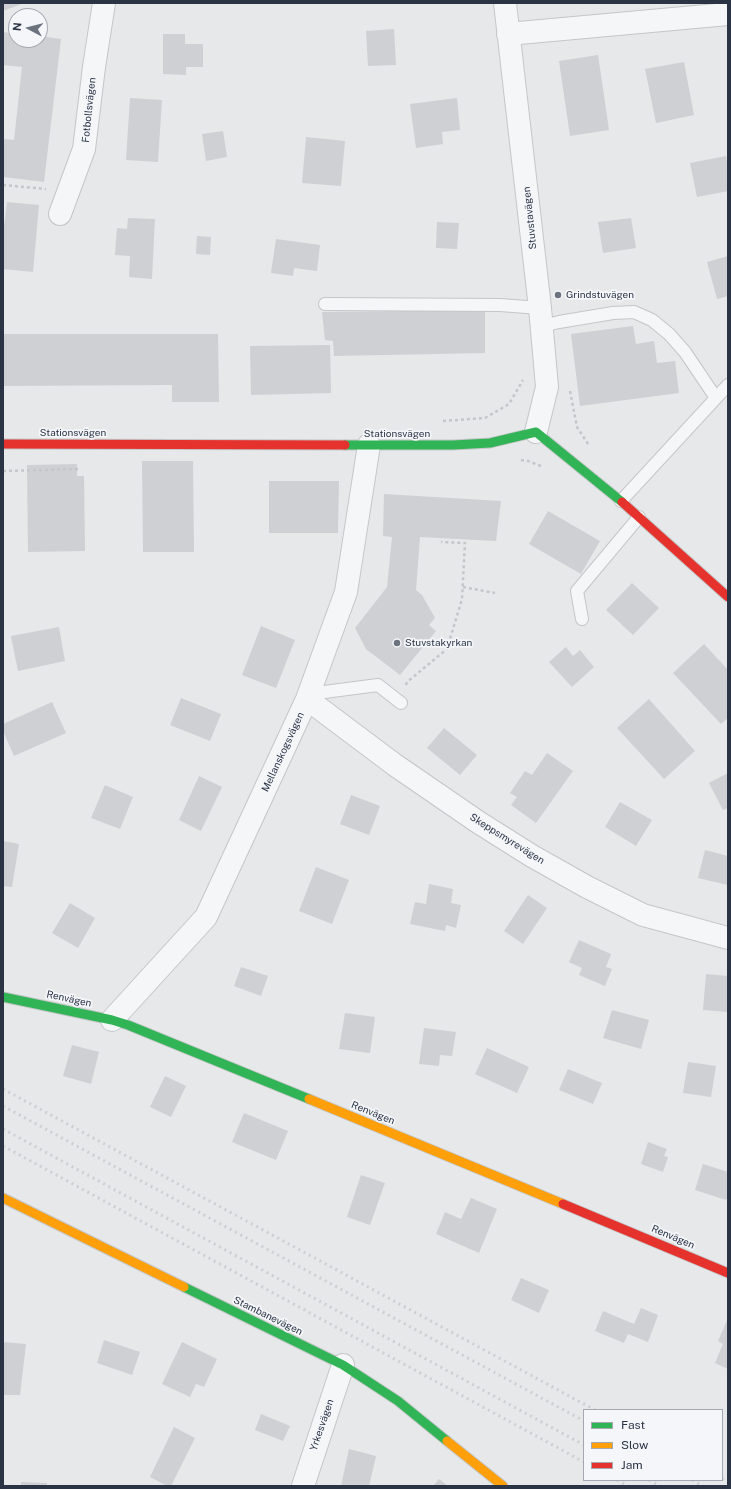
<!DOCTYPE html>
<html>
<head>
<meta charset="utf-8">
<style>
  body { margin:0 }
  #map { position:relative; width:731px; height:1489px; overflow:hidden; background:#e6e8ea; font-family:"Public Sans",sans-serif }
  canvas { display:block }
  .frame { position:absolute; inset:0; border:4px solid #2b3445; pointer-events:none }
  .legend { position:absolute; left:583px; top:1409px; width:140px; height:72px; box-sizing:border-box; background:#f4f6f9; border:1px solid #a4a8b1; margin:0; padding:5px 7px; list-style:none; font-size:12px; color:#2b3445 }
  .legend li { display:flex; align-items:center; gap:8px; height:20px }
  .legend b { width:20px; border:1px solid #a4a8b1 }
  .north { position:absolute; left:8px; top:8px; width:40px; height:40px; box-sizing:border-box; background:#f4f6f9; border:1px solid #a4a8b1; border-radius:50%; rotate:277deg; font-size:11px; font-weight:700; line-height:16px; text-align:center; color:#2b3445 }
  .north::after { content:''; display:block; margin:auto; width:14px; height:18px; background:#6c737f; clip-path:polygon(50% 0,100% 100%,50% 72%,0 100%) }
</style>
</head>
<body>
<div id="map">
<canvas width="731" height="1489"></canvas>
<div class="frame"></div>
<ul class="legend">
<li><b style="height:5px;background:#30b455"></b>Fast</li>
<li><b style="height:5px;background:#ff9f0a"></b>Slow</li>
<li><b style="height:5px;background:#e5322d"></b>Jam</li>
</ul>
<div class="north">N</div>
</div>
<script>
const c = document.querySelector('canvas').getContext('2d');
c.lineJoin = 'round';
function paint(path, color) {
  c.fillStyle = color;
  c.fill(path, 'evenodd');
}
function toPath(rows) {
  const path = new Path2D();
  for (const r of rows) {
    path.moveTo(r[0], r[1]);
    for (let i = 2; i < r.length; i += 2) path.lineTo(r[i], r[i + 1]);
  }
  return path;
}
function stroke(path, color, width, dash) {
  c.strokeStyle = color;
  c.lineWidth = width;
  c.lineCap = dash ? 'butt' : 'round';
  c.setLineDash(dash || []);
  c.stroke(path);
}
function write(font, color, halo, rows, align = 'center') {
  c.font = font + ' "Public Sans",sans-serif';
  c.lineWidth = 3.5;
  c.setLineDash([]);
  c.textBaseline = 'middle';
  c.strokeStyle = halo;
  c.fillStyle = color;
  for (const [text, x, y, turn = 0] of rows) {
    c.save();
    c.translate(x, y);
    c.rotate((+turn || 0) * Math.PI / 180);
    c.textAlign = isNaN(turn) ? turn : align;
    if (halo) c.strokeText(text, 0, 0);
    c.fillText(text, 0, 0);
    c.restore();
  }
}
paint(toPath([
  [3,3,24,3,3,11],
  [394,29,396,65,368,66,366,31],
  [3,32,16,34,16,40,40,40,40,36,61,39,44,182,3,177,3,139,14,140,22,67,3,65],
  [163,34,185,34,185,44,203,44,203,67,186,67,186,75,163,74],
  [598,55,609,130,570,136,559,61],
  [684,62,694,115,656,123,645,69],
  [130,98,162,100,158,162,126,160],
  [457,98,460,130,442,132,443,144,416,148,410,104],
  [223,131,227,157,206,161,202,134],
  [306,137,345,141,341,186,302,183],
  [726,156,728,168,728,191,697,197,690,163],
  [7,202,39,205,33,272,3,269,3,235],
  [128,218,155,219,152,279,129,277,130,256,115,255,117,228,127,229],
  [631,218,636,248,603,253,598,222],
  [437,222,459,223,457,249,436,248],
  [197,236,211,237,210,255,196,254],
  [276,239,320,245,317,271,294,268,293,276,271,273],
  [728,256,728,296,717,299,707,262],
  [485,310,485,353,334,356,333,341,325,340,322,312],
  [633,326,636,344,654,341,657,363,675,361,679,393,580,406,571,334],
  [3,334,218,334,219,402,172,402,172,385,3,386],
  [330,345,331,393,251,395,250,346],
  [142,461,193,461,194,552,143,552],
  [77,464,77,476,84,476,85,551,28,552,27,465],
  [269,481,339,481,338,533,269,533],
  [384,494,501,501,496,541,420,537,416,590,422,595,435,618,429,625,436,631,400,675,366,649,355,628,387,587,392,537,383,536],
  [548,511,600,541,581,574,529,544],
  [632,583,659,608,633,635,606,610],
  [261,626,295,640,276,688,242,675],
  [59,627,65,661,18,671,11,636],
  [704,644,728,670,728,718,721,724,673,673],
  [566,647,573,656,580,650,594,667,572,687,549,662],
  [181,698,221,714,210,741,170,725],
  [649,699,695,751,664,779,617,728],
  [52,702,66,733,14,756,3,731,3,724],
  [444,728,477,755,460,775,427,748],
  [547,753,573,771,536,823,511,805,517,797,510,793,525,771,532,775],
  [728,773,728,808,723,810,709,783],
  [199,776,222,787,201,831,179,820],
  [105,785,133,797,120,829,91,818],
  [351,795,380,806,369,835,340,824],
  [620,802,652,820,636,846,605,827],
  [3,841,19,844,12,887,3,886],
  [705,850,728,856,728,885,698,878],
  [316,867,349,880,332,924,299,911],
  [429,884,453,889,451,903,461,905,456,928,446,925,445,931,410,924,415,902,426,904],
  [528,895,547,908,523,944,504,931],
  [70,903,95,918,78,948,52,933],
  [579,940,611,954,606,967,612,969,605,986,579,975,582,968,569,962],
  [241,967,268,976,261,996,234,986],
  [706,974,728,976,728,1012,703,1010],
  [612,1010,649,1020,641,1049,603,1038],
  [345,1013,375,1017,370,1053,339,1049],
  [424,1028,456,1032,452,1056,440,1055,439,1066,419,1064],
  [72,1045,99,1052,91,1084,63,1076],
  [487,1048,529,1067,517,1093,475,1074],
  [688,1062,716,1066,711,1097,683,1093],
  [568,1069,602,1083,593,1104,559,1090],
  [165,1076,186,1086,171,1117,150,1107],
  [244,1113,288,1131,276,1160,232,1142],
  [648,1142,667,1149,664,1156,668,1157,663,1172,641,1164],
  [703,1164,728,1172,728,1196,726,1200,695,1190],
  [361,1175,385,1183,370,1225,347,1217],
  [471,1198,497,1209,479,1253,436,1234,445,1212,461,1219],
  [521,1278,549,1290,539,1313,511,1300],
  [641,1308,658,1315,648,1342,628,1334,624,1343,595,1331,603,1311,634,1324],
  [728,1318,728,1369,715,1363,723,1344,718,1341],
  [104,1340,140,1352,132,1375,97,1363],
  [3,1342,26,1344,20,1395,3,1395],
  [182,1342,217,1359,204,1387,196,1384,190,1397,162,1384],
  [261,1414,290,1426,283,1441,255,1430],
  [174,1427,195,1438,171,1486,167,1486,150,1477],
  [349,1449,376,1456,369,1486,341,1486],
  [439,1479,448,1486,433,1486],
  [21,1482,47,1483,47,1486,21,1486]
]), '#ced0d3');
const lane = toPath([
  [325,304,500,305,540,308],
  [542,326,559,322,613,313,634,312,652,320,669,334,685,352,716,398],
  [621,501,728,385],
  [582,619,577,591,639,517],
  [309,694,378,685,401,703]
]);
const street = toPath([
  [505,3,540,308,547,387,536,432],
  [508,34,728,14],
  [60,214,84,149,94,67,104,3],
  [307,699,395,765,478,822,532,856,587,887,643,915,728,938],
  [112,1020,206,917,307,699,346,592,369,445],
  [303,1486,343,1365]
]);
const fast = toPath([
  [345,445,453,445,490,443,536,432,622,502],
  [3,997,112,1020,128,1025,309,1099],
  [184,1287,343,1365,398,1401,447,1441]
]);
const slow = toPath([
  [309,1099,563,1204],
  [3,1198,184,1287],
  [447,1441,503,1486]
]);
const jam = toPath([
  [3,444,345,445],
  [622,502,728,597],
  [563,1204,728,1273]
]);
stroke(lane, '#c4c6c8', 14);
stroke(street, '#c4c6c8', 24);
stroke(fast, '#c4c6c8', 11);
stroke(slow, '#c4c6c8', 11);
stroke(jam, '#c4c6c8', 11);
stroke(toPath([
  [3,185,46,189],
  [570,391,577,427,588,444],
  [443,421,485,418,509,404,523,380],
  [521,460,528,461,541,466],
  [3,471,80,469],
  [463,587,495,593],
  [406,685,407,682,447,649,462,599,465,543,441,542]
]), '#c5c6ca', 2.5, [3, 3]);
stroke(lane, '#f5f6f7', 12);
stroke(street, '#f5f6f7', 22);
stroke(fast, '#30b455', 9);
stroke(slow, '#ff9f0a', 9);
stroke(jam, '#e5322d', 9);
stroke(toPath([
  [3,1089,595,1410],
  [3,1106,584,1421],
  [3,1129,584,1445],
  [3,1146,584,1462],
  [722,1479,728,1482],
  [617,1480,628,1486],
  [649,1480,660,1486],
  [692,1480,703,1486]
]), '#cecfd2', 3, [2, 4]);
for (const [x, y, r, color] of [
  [558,295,4,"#6c737f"],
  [397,643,4,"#6c737f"]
]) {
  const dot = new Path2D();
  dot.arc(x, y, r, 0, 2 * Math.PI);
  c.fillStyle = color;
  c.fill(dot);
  stroke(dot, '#f4f6f9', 1.5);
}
write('10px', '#2b3445', '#f4f6f9', [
  ["Fotbollsvägen",89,110,-84],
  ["Stuvstavägen",530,218,-96],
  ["Stationsvägen",73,433],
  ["Stationsvägen",397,434],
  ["Mellanskogsvägen",283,752,-65],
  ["Skeppsmyrevägen",507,839,32],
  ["Renvägen",69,999,12],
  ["Renvägen",373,1113,22],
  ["Renvägen",673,1237,23],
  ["Stambanevägen",268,1316,26],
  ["Yrkesvägen",322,1425,-71]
]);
write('10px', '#2b3445', '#f4f6f9', [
  ["Grindstuvägen",566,295],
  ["Stuvstakyrkan",405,643]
], 'left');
</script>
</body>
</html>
